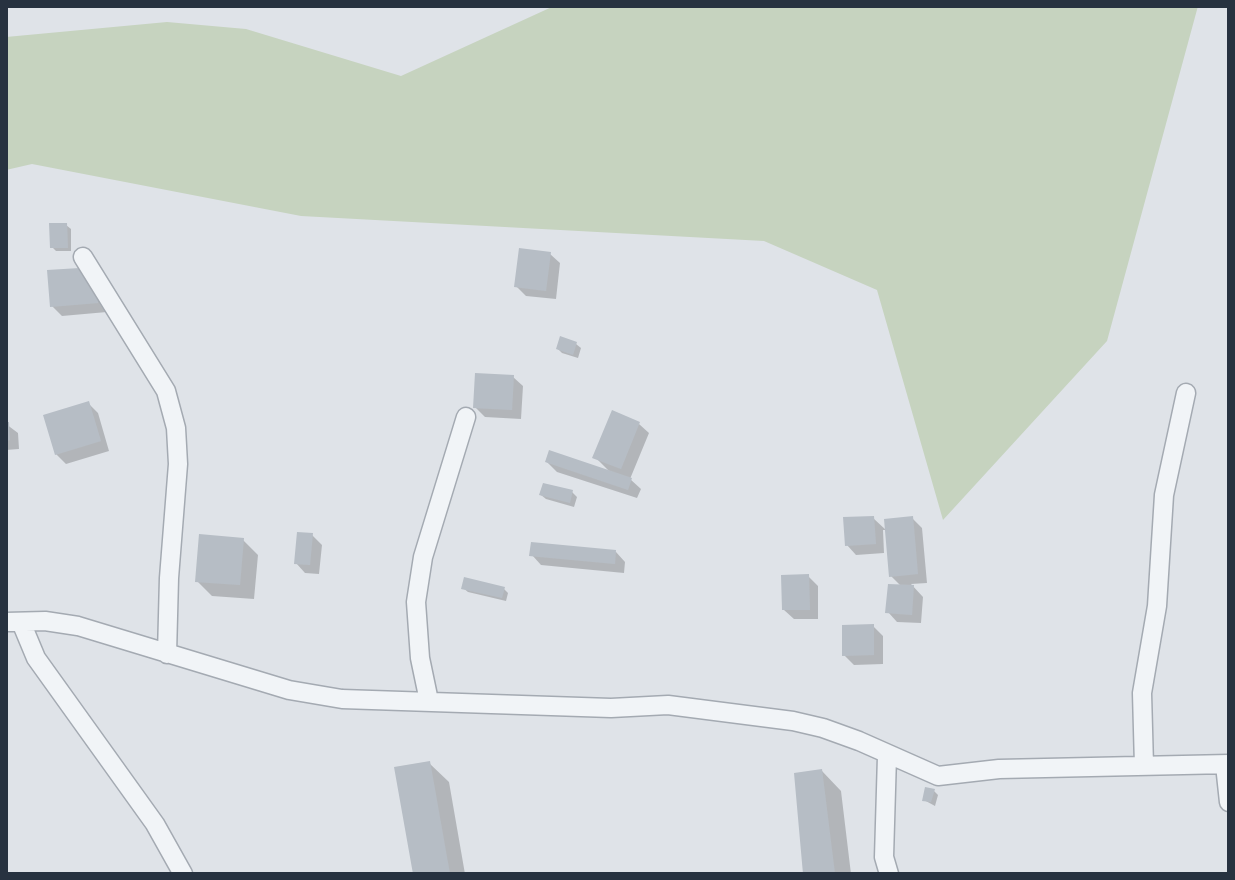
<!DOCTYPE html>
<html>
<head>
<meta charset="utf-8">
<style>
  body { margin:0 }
  #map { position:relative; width:1235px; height:880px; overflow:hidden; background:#dfe3e8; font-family:"Fira Sans Condensed",sans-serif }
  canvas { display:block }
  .frame { position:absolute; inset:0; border:8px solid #273240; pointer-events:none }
</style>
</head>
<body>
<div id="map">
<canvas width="1235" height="880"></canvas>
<div class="frame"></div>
</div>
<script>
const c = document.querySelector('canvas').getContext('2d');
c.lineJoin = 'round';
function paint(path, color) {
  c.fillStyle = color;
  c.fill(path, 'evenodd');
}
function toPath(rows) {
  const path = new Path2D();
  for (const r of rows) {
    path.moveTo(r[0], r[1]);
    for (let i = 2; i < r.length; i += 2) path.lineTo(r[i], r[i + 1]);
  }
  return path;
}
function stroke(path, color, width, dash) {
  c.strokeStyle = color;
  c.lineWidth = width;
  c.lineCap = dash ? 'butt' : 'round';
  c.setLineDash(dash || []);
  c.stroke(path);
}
paint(toPath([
  [554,6,1198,6,1107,341,943,520,877,290,764,241,301,216,32,164,6,170,6,37,167,22,246,29,401,76]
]), '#c6d3bf');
paint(toPath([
  [66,225,71,229,71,251,56,251,52,247],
  [550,254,560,263,556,299,526,296,516,286],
  [95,269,107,312,62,316,52,306],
  [576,344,581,348,578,358,562,353,558,349],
  [513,377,523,386,521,419,485,417,475,407],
  [88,403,98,413,109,451,66,464,56,454],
  [6,424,18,433,19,449,6,450],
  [639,424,649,433,630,479,641,489,637,498,557,472,547,462,610,472,595,457],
  [572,492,577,497,574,507,546,499,541,495],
  [873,518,886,530,883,530,884,553,856,555,847,545],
  [912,518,922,528,927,583,911,584,923,597,921,623,897,622,888,612,902,587,891,576],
  [312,535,322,545,319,574,305,573,296,563],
  [243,540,258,555,254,599,212,596,197,581],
  [616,552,625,562,624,573,541,565,532,555],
  [808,576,818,586,818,619,794,619,784,610],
  [463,588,504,589,508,593,506,601,468,592],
  [873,626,883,636,883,664,854,665,844,655],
  [429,763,449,782,465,874,415,874],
  [822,771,841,791,851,874,805,874],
  [934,791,938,795,935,806,924,800]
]), '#0003');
paint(toPath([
  [49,223,67,223,68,248,50,248],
  [519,248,551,252,546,291,514,287],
  [96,267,98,303,50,307,47,270],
  [560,336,577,342,573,355,556,349],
  [475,373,514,375,512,410,473,408],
  [89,401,101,441,55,455,43,415],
  [612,410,640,422,621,469,592,458],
  [6,422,9,422,10,440,6,441],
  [549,450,632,478,628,490,545,462],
  [543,483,573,490,570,503,539,495],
  [874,516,876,544,845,546,843,517],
  [913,516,918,574,889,577,884,519],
  [297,532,313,533,310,565,294,564],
  [199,534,244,538,240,585,195,582],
  [531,542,616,550,615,564,529,556],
  [809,574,810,610,782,610,781,575],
  [464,577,505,587,502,598,461,589],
  [888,584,914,585,912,615,885,613],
  [874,624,874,655,842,656,842,625],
  [430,761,450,874,413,874,394,767],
  [822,769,835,874,803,874,794,773],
  [925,787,935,789,931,802,922,801]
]), '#b6bdc5');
const street = toPath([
  [83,257,166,391,176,428,178,464,169,578,167,654],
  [6,622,45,621,78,626,289,690,342,699,611,708,668,705,793,721,823,728,859,741,938,776,999,769,1229,764],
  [21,622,36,658,155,824,183,874],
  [429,701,420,658,416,602,423,557,466,417],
  [887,756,884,857,889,874],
  [1225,765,1229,802],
  [1144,766,1142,693,1157,606,1164,495,1186,393]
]);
stroke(street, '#a4aab2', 21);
stroke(street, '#f1f4f7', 18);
</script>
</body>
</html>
